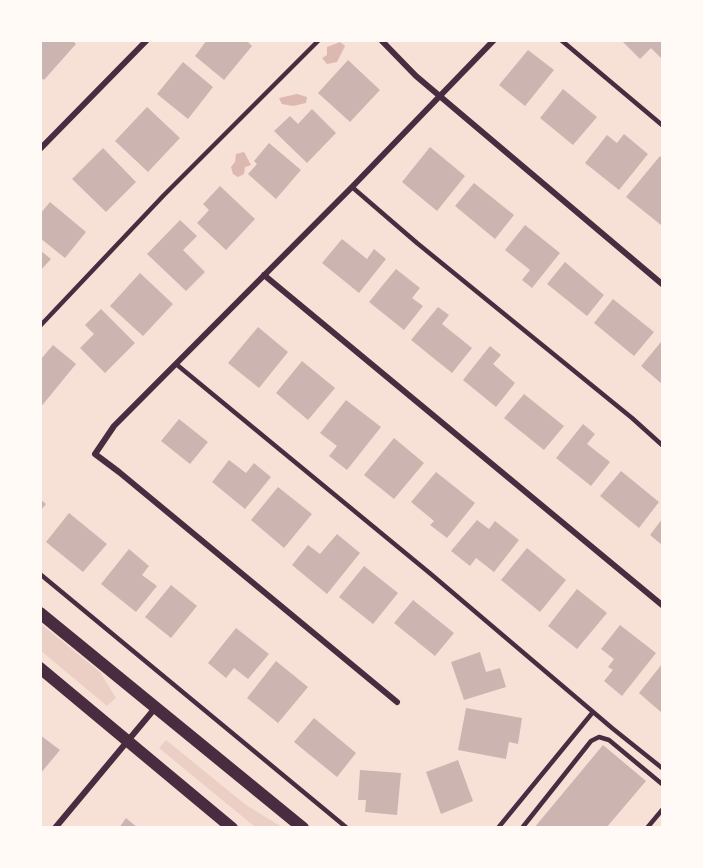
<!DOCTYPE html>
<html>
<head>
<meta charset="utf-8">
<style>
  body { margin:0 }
  #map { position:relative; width:703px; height:868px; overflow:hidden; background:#f7e1d7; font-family:Commissioner,sans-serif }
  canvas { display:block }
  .frame { position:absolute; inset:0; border:42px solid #fffaf5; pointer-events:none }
</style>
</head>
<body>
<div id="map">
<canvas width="703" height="868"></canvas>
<div class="frame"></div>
</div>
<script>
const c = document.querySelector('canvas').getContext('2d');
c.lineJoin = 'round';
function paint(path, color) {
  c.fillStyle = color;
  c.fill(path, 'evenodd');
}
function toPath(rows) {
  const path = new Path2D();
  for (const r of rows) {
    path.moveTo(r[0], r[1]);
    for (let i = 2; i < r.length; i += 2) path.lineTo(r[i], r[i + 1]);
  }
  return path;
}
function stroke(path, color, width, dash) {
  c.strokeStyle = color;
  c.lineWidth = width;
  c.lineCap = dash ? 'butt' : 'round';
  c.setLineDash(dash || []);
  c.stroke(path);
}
paint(toPath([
  [41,624,100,672,116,698,107,706,41,651],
  [166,740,246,805,282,827,255,827,159,748]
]), '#ebcfc5');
paint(toPath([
  [340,42,345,46,337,62,327,64,322,58,327,55,327,47],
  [297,94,307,97,306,103,293,106,282,104,279,98],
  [244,152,251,165,245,167,244,174,238,177,233,174,231,167,235,162,236,154]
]), '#dcb8b0');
paint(toPath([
  [40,40,72,40,76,44,44,80,40,77],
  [207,40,246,40,252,46,224,80,195,56],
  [624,40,662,40,662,57,661,58,651,48,640,59,623,42],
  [528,50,554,70,525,106,499,85],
  [348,60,380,90,350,122,318,93],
  [183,62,213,87,188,119,157,94],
  [563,89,597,117,573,145,540,118],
  [147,107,180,138,148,172,115,141],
  [312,109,336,133,307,163,274,131,290,116,298,124],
  [624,134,648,154,619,190,585,163,607,135,617,143],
  [269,143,301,170,276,199,248,174,257,164,254,161],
  [430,147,465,176,437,211,402,182],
  [103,148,136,182,106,212,72,179],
  [660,156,662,158,662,223,661,225,626,197],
  [474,183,514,215,495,239,455,206],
  [220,186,255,219,226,250,197,223,209,210,203,204],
  [50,202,86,232,65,258,40,238,40,214],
  [180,220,197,236,183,250,205,272,186,291,147,254],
  [525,225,560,253,532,288,522,280,530,270,505,250],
  [342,239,367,259,374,249,386,259,359,293,322,263],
  [40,250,51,259,40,271],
  [565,262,604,295,587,316,547,284],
  [396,269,420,288,412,298,423,306,404,330,369,302],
  [140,273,173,304,143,336,110,306],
  [613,299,654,332,634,356,594,323],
  [438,307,449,315,442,324,472,348,452,373,411,340],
  [101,309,135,343,105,373,80,348,94,334,85,325],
  [258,327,288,352,259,388,228,363],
  [661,342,662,343,662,384,641,366],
  [53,345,76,364,40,408,40,360],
  [490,346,501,355,493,364,515,383,496,407,463,380],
  [302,361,335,388,308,420,276,393],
  [524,394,564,426,544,450,504,418],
  [346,400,381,427,347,470,329,456,337,446,320,433],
  [179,419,208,442,190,464,161,441],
  [583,424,595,434,587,444,610,462,591,486,556,458],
  [394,438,424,463,394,499,364,475],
  [229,460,246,473,254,463,271,477,245,509,212,482],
  [621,471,659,502,639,528,600,496],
  [436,472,475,503,447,538,430,525,434,521,411,502],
  [278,487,312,514,284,548,251,520],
  [40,499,46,504,40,511],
  [69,513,107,544,83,572,46,542],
  [662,519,662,545,650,535],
  [477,520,489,529,495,521,519,540,494,572,476,558,470,566,451,551],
  [337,534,360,553,327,594,292,565,308,545,320,554],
  [527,548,566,580,540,612,501,580],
  [129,549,149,566,142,575,157,586,136,612,101,584],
  [364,566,398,593,373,624,339,597],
  [171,585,197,606,171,638,145,617],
  [577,589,607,613,577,649,548,626],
  [413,600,454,633,435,656,394,623],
  [620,625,656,653,622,696,604,681,613,670,608,667,614,659,601,649],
  [236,628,269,654,248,679,234,668,226,678,208,663],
  [480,652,486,672,500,668,506,687,464,700,451,662],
  [276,661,308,687,278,723,247,698],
  [662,664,662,713,639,693],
  [466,708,522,718,518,744,509,742,506,759,458,750],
  [314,718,356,753,337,777,294,742],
  [40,735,60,750,40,774],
  [603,745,646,781,606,828,534,828],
  [458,760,473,801,441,814,426,772],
  [360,770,401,773,397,815,365,812,366,800,358,800],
  [126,818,138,828,119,828]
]), '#ccb4b1');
stroke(toPath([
  [561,40,662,125],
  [352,187,417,243,632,418,662,445],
  [40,326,164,195,319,40],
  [176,364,432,575,612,728,662,768],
  [40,574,347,828],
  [498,828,593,712],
  [522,828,591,741,599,737,609,740,662,784],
  [647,828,662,810]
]), '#4a2c40', 4.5);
stroke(toPath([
  [381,40,416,76,662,284],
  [40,149,147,40],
  [264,275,662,605],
  [397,702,119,472,95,454,114,426,352,187,494,40],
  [55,828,156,707]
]), '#4a2c40', 6);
stroke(toPath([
  [40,613,303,828],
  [40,668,232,828]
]), '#4a2c40', 12);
</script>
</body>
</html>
